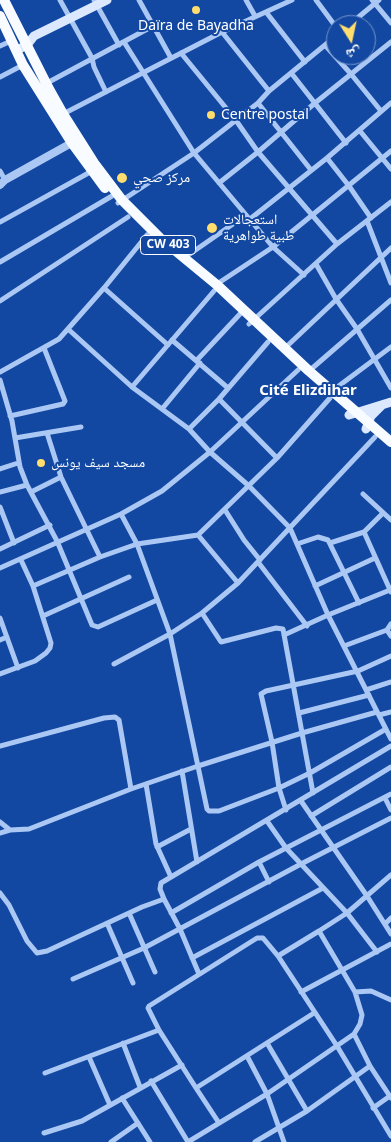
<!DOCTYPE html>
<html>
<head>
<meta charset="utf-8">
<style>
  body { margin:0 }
  #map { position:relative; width:391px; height:1142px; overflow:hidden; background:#1248a1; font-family:"Noto Sans","Noto Naskh Arabic",sans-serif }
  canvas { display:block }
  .north { position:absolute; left:326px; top:15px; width:50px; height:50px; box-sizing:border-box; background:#1248a1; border:1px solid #7191c7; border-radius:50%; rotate:170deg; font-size:14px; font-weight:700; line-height:20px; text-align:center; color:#fff }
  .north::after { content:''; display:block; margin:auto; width:18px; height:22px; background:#ffdd6e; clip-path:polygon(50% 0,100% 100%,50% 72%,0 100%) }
</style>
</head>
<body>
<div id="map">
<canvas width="391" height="1142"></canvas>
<div class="north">ش</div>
</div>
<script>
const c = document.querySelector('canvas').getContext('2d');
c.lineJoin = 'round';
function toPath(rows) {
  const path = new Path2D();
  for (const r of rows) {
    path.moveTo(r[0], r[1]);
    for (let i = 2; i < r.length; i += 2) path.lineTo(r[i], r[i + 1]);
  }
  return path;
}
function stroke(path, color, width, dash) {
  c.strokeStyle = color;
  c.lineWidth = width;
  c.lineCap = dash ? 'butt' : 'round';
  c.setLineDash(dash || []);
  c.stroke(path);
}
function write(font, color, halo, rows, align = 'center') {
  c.font = font + ' "Noto Sans","Noto Naskh Arabic",sans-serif';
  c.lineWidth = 4;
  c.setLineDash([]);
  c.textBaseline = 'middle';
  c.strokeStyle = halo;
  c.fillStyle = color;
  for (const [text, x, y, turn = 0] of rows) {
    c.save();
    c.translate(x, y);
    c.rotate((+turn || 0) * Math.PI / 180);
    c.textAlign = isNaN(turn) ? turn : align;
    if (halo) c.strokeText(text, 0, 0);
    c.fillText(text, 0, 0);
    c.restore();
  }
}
stroke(toPath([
  [60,0,92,58,94,67,106,92],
  [94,0,119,45],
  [139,0,171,58],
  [246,0,255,16],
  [316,0,336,27],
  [372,0,391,23],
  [266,12,305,62],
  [349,25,379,0],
  [222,32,269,91],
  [124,42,194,153,273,247,304,275],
  [325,45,351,74,381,111],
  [0,46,11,41],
  [181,53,235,119,258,152,337,244],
  [292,74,346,143],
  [0,77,23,65],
  [47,83,153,26],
  [258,103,311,170],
  [63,114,222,32,292,0],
  [360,131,391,169],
  [327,158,349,186,371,218],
  [0,171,5,180],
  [219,183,258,152,315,103,391,42],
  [118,203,194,153,258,103,269,91,336,36],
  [250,219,327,158,391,103],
  [367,221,391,283],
  [0,222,92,171],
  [184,258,246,215],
  [0,262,112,196],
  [316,264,336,299,357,329,391,388],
  [217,284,273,247,391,151],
  [104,288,168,345],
  [0,301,128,217],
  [249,324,337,244,391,202],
  [68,329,132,387,189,429,210,452,249,486,290,528,328,615,391,739],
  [172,340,228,388],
  [285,348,391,248],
  [197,360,240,314],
  [309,371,391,300],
  [0,372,59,339,104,288,147,235],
  [0,380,12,421,20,467,27,485,57,541,92,625,98,627,157,600],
  [132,387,214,291],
  [332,391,391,347],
  [219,399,277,458],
  [162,409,200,363],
  [10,416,63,404,65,401,44,348],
  [189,429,219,399,268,342],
  [47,433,61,477,100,557],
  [15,438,81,427],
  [0,469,18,463],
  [0,492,27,485],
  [31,492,61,477],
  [363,494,391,520],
  [0,507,14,543],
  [225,510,244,540,260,560],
  [121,514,137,544,198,535,277,458,330,398],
  [364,532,383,513],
  [198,535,238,583],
  [330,543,364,532,391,592],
  [297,544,318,537,328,540,359,603],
  [0,549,50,525],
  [258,562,307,626],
  [0,568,121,514,162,491,210,452,298,370],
  [33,586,100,557,137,544,170,634,207,809,209,811,219,811,279,788,310,773,386,729],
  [315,586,375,558],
  [202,613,221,642,276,628,283,629,313,793],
  [43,616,129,577],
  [0,618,18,668],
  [387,630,391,636],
  [284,635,328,615,390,590],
  [0,640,7,637],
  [344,646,387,630,391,624],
  [114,664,170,634,202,613,238,583,375,437],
  [0,674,35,661,46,653,50,648,51,643,33,586,21,560],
  [366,690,391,682],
  [299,713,369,695],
  [379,715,391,712],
  [0,746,104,718,115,717,119,720,131,789],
  [182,771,197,862],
  [146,784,156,844,171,877],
  [385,798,391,810],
  [301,801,367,896,391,934],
  [286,810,279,788,272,742,261,694,266,691,358,671,391,656],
  [311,816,391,767],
  [267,821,286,848,347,913,377,952],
  [0,822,10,830,29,829,131,789,198,766,302,733,377,712],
  [0,833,10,830],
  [157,847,191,829],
  [259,862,269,882],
  [0,893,9,905,27,941,37,953,47,951,142,907,164,899,180,929,199,974],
  [164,899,160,889,161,883,391,746],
  [129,913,155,972],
  [171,913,259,862,391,794],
  [107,923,133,983],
  [385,924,391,918],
  [319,931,347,913,391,875],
  [278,956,319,931,355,992,362,1015,360,1024,354,1034,370,1066,391,1098],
  [192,958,323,888],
  [73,979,144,948,301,864,391,818],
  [301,992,391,944],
  [355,992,371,991,391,1000],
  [314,1013,196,1088,159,1030,148,1008,149,1006,257,938,263,938,278,956,337,1046,391,1136],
  [123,1043,140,1087],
  [267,1043,307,1111],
  [247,1056,267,1094,284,1142],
  [89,1057,110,1105],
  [45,1073,159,1030],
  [151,1081,188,1142],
  [196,1088,219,1123],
  [122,1098,150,1142],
  [373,1108,390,1096],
  [44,1133,82,1121,182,1065],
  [111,1142,138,1123],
  [188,1142,267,1094,354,1034],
  [255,1142,307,1111,370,1066]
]), '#abc8f5', 5);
stroke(toPath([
  [0,185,5,180,75,141]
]), '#abc8f5', 8);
stroke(toPath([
  [21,48,27,45,34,36,107,0],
  [349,415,391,402],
  [366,429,371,416,382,405]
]), '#dbe8fd', 9);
stroke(toPath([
  [4,0,49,89,63,114,94,163,122,200,160,238,217,285,309,371,391,442],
  [0,16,23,65,72,143,105,188]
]), '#f8fbff', 10);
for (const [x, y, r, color] of [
  [196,10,5,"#ffdd6e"],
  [211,115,5,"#ffdd6e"],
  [122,178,6,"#ffdd6e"],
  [212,228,6,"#ffdd6e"],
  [41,463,5,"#ffdd6e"]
]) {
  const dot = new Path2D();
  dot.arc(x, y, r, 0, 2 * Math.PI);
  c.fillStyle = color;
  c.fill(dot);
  stroke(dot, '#1248a1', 2);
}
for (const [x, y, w] of [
  [168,245,55]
]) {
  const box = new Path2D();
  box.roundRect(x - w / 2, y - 9.5, w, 19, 4);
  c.fillStyle = '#1248a1';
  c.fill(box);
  stroke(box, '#fff', 1);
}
write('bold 12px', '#fff', null, [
  ["CW 403",168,245]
]);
write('14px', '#fff', '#1248a1', [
  ["Daïra de Bayadha",196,26,"center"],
  ["Centre postal",221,115],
  ["مركز صحي",133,178],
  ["استعجالات",223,220],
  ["طبية طواهرية",223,236],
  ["مسجد سيف يونس",51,463]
], 'left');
write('bold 15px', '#fff', '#1248a1', [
  ["Cité Elizdihar",308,391]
]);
</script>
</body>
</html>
